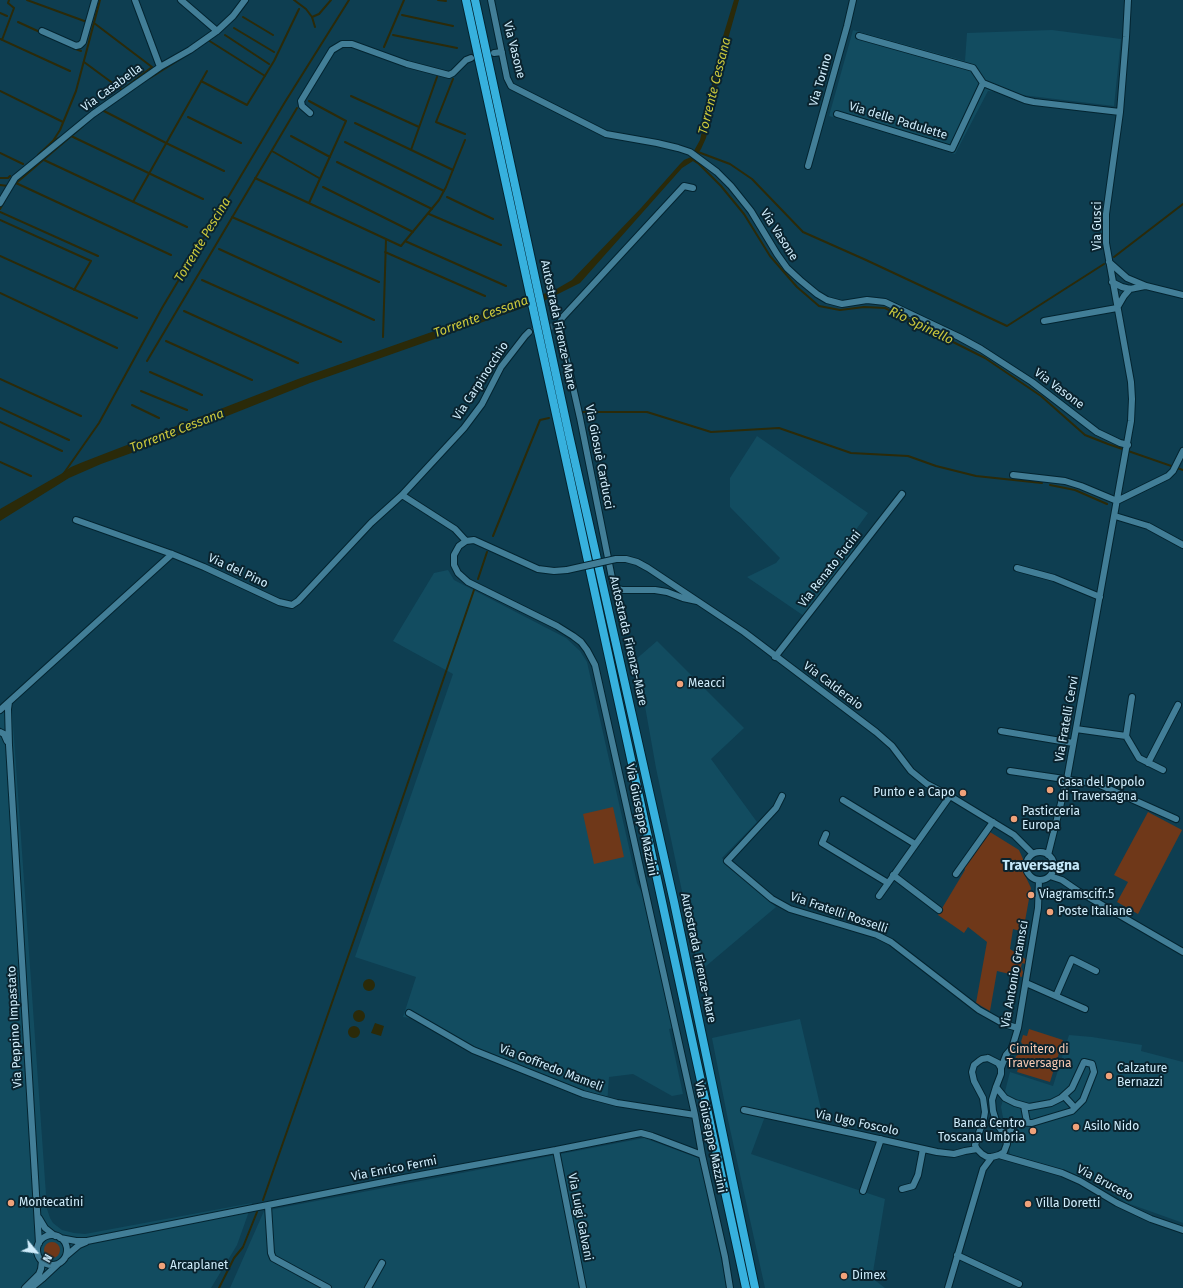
<!DOCTYPE html>
<html>
<head>
<meta charset="utf-8">
<style>
  body { margin:0 }
  #map { position:relative; width:1183px; height:1288px; overflow:hidden; background:#0e3e51; font-family:"Fira Sans",sans-serif }
  canvas { display:block }
  .north { position:absolute; left:16px; top:1232px; width:40px; height:40px; -webkit-text-stroke:3px #0a232e; paint-order:stroke; rotate:119deg; font-size:11px; font-weight:700; line-height:16px; text-align:center; color:#d0edfc }
  .north::after { content:''; display:block; margin:auto; width:14px; height:18px; background:#d0edfc; clip-path:polygon(50% 0,100% 100%,50% 72%,0 100%) }
</style>
</head>
<body>
<div id="map">
<canvas width="1183" height="1288"></canvas>
<div class="north">N</div>
</div>
<script>
const c = document.querySelector('canvas').getContext('2d');
c.lineJoin = 'round';
function paint(path, color) {
  c.fillStyle = color;
  c.fill(path, 'evenodd');
}
function toPath(rows) {
  const path = new Path2D();
  for (const r of rows) {
    if (r.length === 3) {
      path.moveTo(r[0] + r[2], r[1]);
      path.arc(r[0], r[1], r[2], 0, 2 * Math.PI);
      continue;
    }
    path.moveTo(r[0], r[1]);
    for (let i = 2; i < r.length; i += 2) path.lineTo(r[i], r[i + 1]);
  }
  return path;
}
function stroke(path, color, width, dash) {
  c.strokeStyle = color;
  c.lineWidth = width;
  c.lineCap = dash ? 'butt' : 'round';
  c.setLineDash(dash || []);
  c.stroke(path);
}
function write(font, color, halo, rows, align = 'center') {
  c.font = font + ' "Fira Sans",sans-serif';
  c.lineWidth = 4;
  c.setLineDash([]);
  c.textBaseline = 'middle';
  c.strokeStyle = halo;
  c.fillStyle = color;
  for (const [text, x, y, turn = 0] of rows) {
    c.save();
    c.translate(x, y);
    c.rotate((+turn || 0) * Math.PI / 180);
    c.textAlign = isNaN(turn) ? turn : align;
    if (halo) c.strokeText(text, 0, 0);
    c.fillText(text, 0, 0);
    c.restore();
  }
}
paint(toPath([
  [853,30,965,61,967,33,1052,30,1121,39,1114,106,988,91,955,154,829,116],
  [757,436,868,513,847,542,855,548,804,616,747,577,776,563,780,558,730,507,730,478],
  [448,570,454,580,566,638,580,651,587,662,637,883,645,899,673,1028,669,1029,683,1094,672,1096,633,1074,609,1077,607,1104,578,1096,562,1090,487,1058,416,1019,403,1017,416,977,355,957,453,674,393,641,434,573],
  [657,641,744,728,711,759,757,822,722,858,776,907,699,972,656,768,643,695,634,661],
  [11,695,47,1209,50,1218,53,1223,62,1230,74,1233,85,1234,252,1203,237,1245,211,1288,0,1288,0,705],
  [800,1019,824,1122,767,1111,751,1154,885,1199,872,1278,885,1288,765,1288,728,1120,712,1038],
  [1069,1035,1092,1037,1142,1045,1141,1051,1183,1062,1183,1223,1127,1203,1093,1180,1010,1154,1001,1107,1010,1072,1053,1086],
  [644,1138,701,1159,727,1288,230,1288,264,1211]
]), '#124c60');
paint(toPath([
  [613,807,624,857,594,864,583,814],
  [1148,812,1182,830,1138,914,1117,902,1128,882,1114,875],
  [990,832,1019,850,1023,859,1022,869,1031,888,1023,932,1013,929,1010,949,1027,960,1025,964,1022,963,1021,967,1023,972,1022,977,997,971,990,1011,976,1003,987,942,968,927,964,933,938,915,965,870,964,867],
  [1029,1029,1063,1040,1050,1082,1017,1072,1019,1066,1014,1065,1016,1056,1022,1053,1024,1046,1021,1042,1023,1035,1027,1036],
  [52,1250,8]
]), '#6f3819');
paint(toPath([
  [734,0,739,0,726,46,706,138,701,149,693,161,682,168,580,283,548,299,310,383,162,442,101,464,69,478,0,521,0,509,61,474,71,467,83,462,298,379,517,302,553,291,572,280,641,208,680,164,684,160,691,157,695,149,700,140,721,43],
  [369,985,6],
  [359,1016,6],
  [375,1023,384,1026,381,1036,371,1033],
  [354,1032,6]
]), '#2b2a09');
stroke(toPath([
  [27,0,87,22],
  [294,0,306,9,312,17,315,27],
  [438,0,446,1],
  [0,13,7,16],
  [402,15,453,26],
  [236,17,244,6],
  [243,17,273,35],
  [312,17,319,14,331,0],
  [18,22,42,33],
  [94,23,152,67,122,90],
  [234,28,274,52],
  [225,35,269,64],
  [393,35,457,48],
  [0,39,70,71],
  [2,40,14,8,8,3,9,0],
  [208,40,265,76],
  [384,47,404,0],
  [73,48,81,51],
  [84,62,122,90],
  [150,78,185,56],
  [453,79,436,122,465,134],
  [201,81,247,105,274,61,299,9],
  [0,91,63,122],
  [351,96,419,127],
  [96,109,118,93],
  [102,110,166,143,224,171],
  [188,117,241,143],
  [355,123,453,170],
  [71,136,203,199],
  [291,136,330,157],
  [53,141,61,137],
  [345,142,444,191],
  [411,150,437,77],
  [272,151,319,178],
  [698,152,730,164,752,179,803,232,866,260,1007,326,1104,264],
  [0,153,23,164],
  [38,155,53,141,60,130,76,91,100,0],
  [44,160,187,227],
  [693,160,699,164,721,186,744,214,770,256,797,287,819,306,840,310,864,307,885,308,985,358,1041,396,1085,435,1108,444,1183,470],
  [337,162,432,209],
  [0,178,8,178,10,176],
  [255,178,401,246,439,200,446,187,465,140],
  [16,183,171,255],
  [15,184,83,126],
  [0,185,8,186],
  [323,187,413,232],
  [447,197,493,219],
  [133,202,207,71],
  [309,203,346,121,309,101],
  [0,209,5,200],
  [0,212,98,256],
  [429,214,501,245],
  [232,217,379,282],
  [0,220,91,261,74,290],
  [405,241,506,286],
  [219,249,374,320],
  [385,252,485,296],
  [0,256,137,318],
  [1114,257,1183,204],
  [202,280,341,342],
  [0,293,117,348],
  [184,311,298,363],
  [383,337,386,239],
  [166,341,252,380],
  [147,361,297,108],
  [150,372,202,395],
  [0,379,81,416],
  [141,391,187,410],
  [132,405,159,418],
  [0,408,69,440],
  [582,412,647,412,711,432,779,428,851,453,908,456,936,466,976,476,1042,483],
  [0,422,62,451],
  [0,462,31,476],
  [64,473,99,423,162,308,285,102,349,0],
  [1050,485,1075,490,1107,504],
  [493,536,540,420,549,418],
  [478,579,487,552],
  [263,1200,357,931,474,590],
  [219,1288,234,1258,243,1247,257,1212]
]), '#2b2a09', 2);
stroke(toPath([
  [529,332,554,326]
]), '#2b586b', 6, [6, 3]);
const minor = toPath([
  [135,0,160,67],
  [181,0,217,31],
  [491,0,507,78,511,86,606,134,657,143,678,148,690,152,717,172,731,186,751,211,777,254,787,268,800,280,817,294,827,300,842,304,867,300,885,302,959,337,981,349,1032,382,1097,432,1120,443,1128,445],
  [42,31,76,46,80,45,83,42,95,0],
  [859,36,973,68,983,83,1025,100,1034,102,1120,112],
  [494,53,502,52],
  [310,113,302,106,301,101,332,50,342,44,352,44,407,64,449,75,453,73,466,60,471,58],
  [837,114,952,149,983,83],
  [808,166,847,26,853,0],
  [693,188,684,186,562,318,559,325,580,418,612,578,615,586,618,589,622,590,655,590,667,592,683,598,697,601],
  [0,203,15,178,93,114,160,67,190,50,217,31,233,16,245,0],
  [1109,262,1127,278,1146,286,1183,295],
  [1112,282,1122,287,1130,289,1145,286],
  [1117,308,1124,296,1130,289],
  [1044,321,1117,308],
  [1013,475,1065,481,1081,486,1117,501,1168,476,1173,471,1183,451],
  [402,495,455,529,466,541],
  [1115,516,1148,526,1183,545],
  [76,520,172,554,204,567,279,602,292,605,298,601,371,523,402,495,464,428,482,404,501,367,525,336,529,332],
  [616,559,626,559,637,562,648,568,744,632,876,732,892,746,911,771,927,784,950,796,1014,835,1033,854],
  [1017,568,1054,578,1100,597],
  [567,570,554,571,538,569,474,540,466,541,459,546,454,555,454,565,458,573,468,582,557,626,573,636,581,642,587,650,595,665,695,1115,702,1155,725,1257,730,1288],
  [775,657,902,494],
  [9,702,8,709,9,745,39,1243],
  [0,710,172,554],
  [1076,729,1126,736,1139,758,1163,770],
  [1001,731,1073,743],
  [0,732,4,734,7,741],
  [1126,736,1132,697],
  [1148,763,1178,705],
  [1010,771,1098,784,1176,819],
  [782,796,776,808,727,861,772,899,790,909,877,935,891,942,979,1010,1004,1024,1018,1028],
  [843,800,915,844],
  [826,834,822,843,888,883],
  [1040,866,14],
  [1048,855,1067,779,1131,421,1132,399,1131,382,1106,243,1106,214,1120,112,1126,37,1128,0],
  [956,874,993,822],
  [893,875,939,910],
  [1050,876,1062,880,1078,891,1183,952],
  [879,896,950,796],
  [1026,983,1085,1009],
  [1056,996,1072,959,1096,971],
  [409,1013,473,1050,583,1094,617,1103,695,1115],
  [988,1058,998,1063,1001,1068,1001,1074,996,1087,992,1100,993,1111,997,1124,1004,1134,1007,1144,1004,1152,999,1155,992,1157,987,1157,982,1154,977,1149,975,1145,984,1118,985,1112,983,1098,974,1081,972,1072,974,1065,979,1061,982,1059,988,1058],
  [1001,1068,1006,1055,1012,1048,1018,1028,1038,908,1039,880],
  [996,1087,1005,1098,1015,1103,1029,1107,1051,1103,1061,1098,1072,1088,1084,1062,1092,1064,1094,1072,1083,1100,1072,1111,1032,1123,1014,1122,1006,1140],
  [1064,1096,1075,1108],
  [1024,1106,1027,1122],
  [744,1110,861,1135,937,1152,954,1154,965,1151,977,1149],
  [556,1150,583,1288],
  [999,1155,1062,1173,1080,1181,1117,1203,1151,1219,1183,1230],
  [902,1189,913,1186,918,1175,923,1149],
  [863,1191,881,1139],
  [268,1206,271,1253,273,1258,328,1288],
  [39,1218,45,1228,55,1236],
  [52,1250,15],
  [60,1238,76,1241,87,1241,404,1178,556,1150,641,1133,652,1136,702,1155],
  [957,1255,1019,1284],
  [66,1256,79,1245,86,1242],
  [25,1288,39,1274,41,1269,42,1261],
  [31,1288,42,1279,58,1264],
  [368,1288,382,1263],
  [948,1288,983,1169,992,1157]
]);
const highway = toPath([
  [466,0,746,1288],
  [475,0,569,435,674,902,755,1288]
]);
stroke(minor, '#032430', 8);
stroke(highway, '#032430', 10);
stroke(minor, '#427e97', 6);
stroke(highway, '#37b1de', 8);
const minorBridge = toPath([
  [567,570,616,559]
]);
stroke(minorBridge, '#032430', 8, []);
stroke(minorBridge, '#427e97', 6);
for (const [x, y, r, color] of [
  [680,684,4,"#f0a27a"],
  [1050,790,4,"#f0a27a"],
  [963,793,4,"#f0a27a"],
  [1014,819,4,"#f0a27a"],
  [1031,895,4,"#f0a27a"],
  [1050,912,4,"#f0a27a"],
  [1109,1076,4,"#f0a27a"],
  [1076,1127,4,"#f0a27a"],
  [1033,1131,4,"#f0a27a"],
  [11,1203,4,"#f0a27a"],
  [1028,1204,4,"#f0a27a"],
  [162,1266,4,"#f0a27a"],
  [844,1276,4,"#f0a27a"]
]) {
  const dot = new Path2D();
  dot.arc(x, y, r, 0, 2 * Math.PI);
  c.fillStyle = color;
  c.fill(dot);
  stroke(dot, '#0a232e', 1.5);
}
write('12px', '#d0edfc', '#0a232e', [
  ["Via Vasone",514,50,76],
  ["Via Torino",821,80,-74],
  ["Via Casabella",112,88,-36],
  ["Via delle Padulette",898,121,17],
  ["Via Gusci",1098,226,-90],
  ["Via Vasone",779,235,57],
  ["Autostrada Firenze-Mare",558,325,78],
  ["Via Carpinocchio",481,381,-57],
  ["Via Vasone",1059,389,37],
  ["Via Giosuè Carducci",599,457,79],
  ["Via Renato Fucini",830,569,-52],
  ["Via del Pino",238,571,25],
  ["Autostrada Firenze-Mare",628,641,77],
  ["Via Calderaio",833,686,37],
  ["Via Fratelli Cervi",1067,719,-80],
  ["Via Giuseppe Mazzini",641,820,78],
  ["Via Fratelli Rosselli",839,913,19],
  ["Autostrada Firenze-Mare",698,958,78],
  ["Via Antonio Gramsci",1015,974,-80],
  ["Via Peppino Impastato",15,1027,-93],
  ["Via Goffredo Mameli",551,1068,21],
  ["Via Ugo Foscolo",857,1123,12],
  ["Via Giuseppe Mazzini",710,1137,78],
  ["Via Enrico Fermi",394,1169,-11],
  ["Via Bruceto",1105,1183,28],
  ["Via Luigi Galvani",580,1217,79]
]);
write('12px', '#d0edfc', '#0a232e', [
  ["Meacci",688,684],
  ["Casa del Popolo",1058,783],
  ["di Traversagna",1058,797],
  ["Punto e a Capo",955,793,"right"],
  ["Pasticceria",1022,812],
  ["Europa",1022,826],
  ["Viagramscifr.5",1039,895],
  ["Poste Italiane",1058,912],
  ["Calzature",1117,1069],
  ["Bernazzi",1117,1083],
  ["Banca Centro",1025,1124,"right"],
  ["Toscana Umbria",1025,1138,"right"],
  ["Asilo Nido",1084,1127],
  ["Montecatini",19,1203],
  ["Villa Doretti",1036,1204],
  ["Arcaplanet",170,1266],
  ["Dimex",852,1276]
], 'left');
write('12px', '#f9cab3', '#0a232e', [
  ["Cimitero di",1039,1050],
  ["Traversagna",1039,1064]
]);
write('italic 13px', '#cbc83c', '#0a232e', [
  ["Torrente Cessana",715,86,-76],
  ["Torrente Pescina",203,240,-59],
  ["Torrente Cessana",481,317,-20],
  ["Rio Spinello",921,326,26],
  ["Torrente Cessana",177,431,-21]
]);
write('bold 14px', '#c4e8f9', '#0a232e', [
  ["Traversagna",1041,866]
]);
</script>
</body>
</html>
